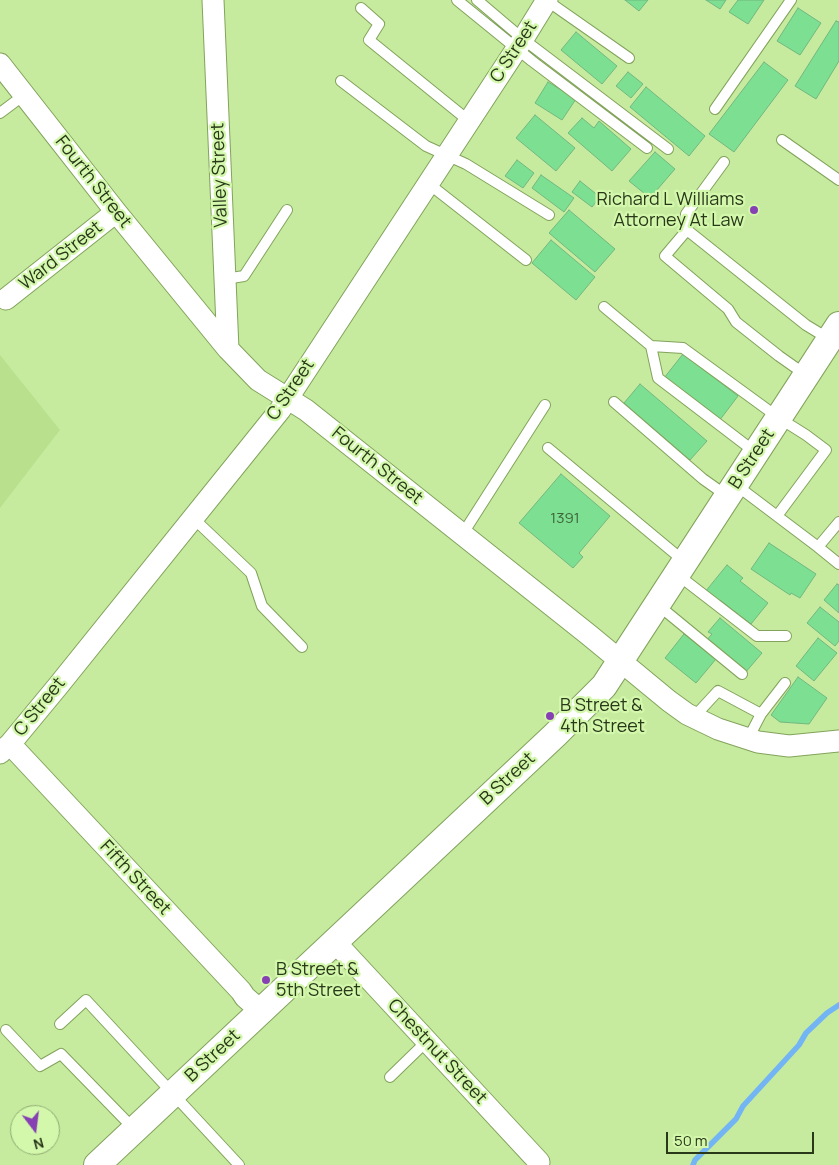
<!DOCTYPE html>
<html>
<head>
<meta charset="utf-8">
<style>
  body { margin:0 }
  #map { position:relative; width:839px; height:1165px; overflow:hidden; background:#c6eb9f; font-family:Manrope,sans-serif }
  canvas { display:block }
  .north { position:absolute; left:10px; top:1105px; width:50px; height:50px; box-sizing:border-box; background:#d3f8ac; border:1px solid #8fab72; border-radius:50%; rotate:165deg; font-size:14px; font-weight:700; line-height:20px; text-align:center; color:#2a381a }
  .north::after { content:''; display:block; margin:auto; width:18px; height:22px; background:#8640b3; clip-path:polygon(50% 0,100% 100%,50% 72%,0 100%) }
  .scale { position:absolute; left:666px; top:1132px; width:148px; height:22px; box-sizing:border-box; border:2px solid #2a381a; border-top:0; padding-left:6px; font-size:15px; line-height:18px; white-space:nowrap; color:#2a381a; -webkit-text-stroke:4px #d3f8ac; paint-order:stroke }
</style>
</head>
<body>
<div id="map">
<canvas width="839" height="1165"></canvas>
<div class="north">N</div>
<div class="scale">50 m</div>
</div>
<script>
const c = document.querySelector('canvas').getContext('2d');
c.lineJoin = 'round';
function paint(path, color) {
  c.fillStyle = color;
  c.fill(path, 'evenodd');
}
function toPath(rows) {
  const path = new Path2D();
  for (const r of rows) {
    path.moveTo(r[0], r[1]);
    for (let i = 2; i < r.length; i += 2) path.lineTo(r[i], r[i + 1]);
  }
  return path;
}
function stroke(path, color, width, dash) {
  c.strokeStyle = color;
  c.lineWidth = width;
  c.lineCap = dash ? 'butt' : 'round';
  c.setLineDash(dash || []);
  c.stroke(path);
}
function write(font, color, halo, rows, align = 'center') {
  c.font = font + ' Manrope,sans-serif';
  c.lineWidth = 4.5;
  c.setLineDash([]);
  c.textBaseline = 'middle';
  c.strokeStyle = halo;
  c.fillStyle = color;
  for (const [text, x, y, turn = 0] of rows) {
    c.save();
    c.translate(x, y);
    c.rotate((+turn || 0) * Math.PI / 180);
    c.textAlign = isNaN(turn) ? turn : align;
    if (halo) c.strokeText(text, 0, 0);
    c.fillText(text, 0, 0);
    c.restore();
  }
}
paint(toPath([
  [0,355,60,430,0,508]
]), '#b8e08d');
stroke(toPath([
  [693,1165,695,1160,736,1119,743,1106,799,1045,806,1033,827,1013,839,1005]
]), '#73b4f4', 5.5);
const building = toPath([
  [625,0,648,0,639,11,625,0],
  [706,0,726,0,720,9,706,0],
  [738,0,764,0,748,24,729,12,738,0],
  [798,8,821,23,800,55,777,41,798,8],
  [836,21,839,22,839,61,816,99,795,86,836,21],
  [576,32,617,66,602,84,561,50,576,32],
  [764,62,788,80,734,152,709,134,764,62],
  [628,72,643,84,631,98,616,86,628,72],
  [548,82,576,99,562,120,535,103,548,82],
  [646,87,705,136,689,156,630,107,646,87],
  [535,115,575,148,556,171,516,138,535,115],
  [582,118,594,128,599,121,631,149,612,171,568,133,582,118],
  [655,152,675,169,650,198,629,181,655,152],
  [517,160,534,173,523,188,505,176,517,160],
  [541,175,574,198,564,212,532,188,541,175],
  [580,181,600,197,592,207,572,192,580,181],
  [569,210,615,249,595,272,549,233,569,210],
  [551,240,595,277,576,300,532,263,551,240],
  [683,354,738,396,719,421,664,378,683,354],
  [640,384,707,441,690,460,624,403,640,384],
  [561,474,610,516,579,553,583,557,573,568,519,523,561,474],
  [769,543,816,574,800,598,791,593,790,595,751,569,769,543],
  [727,565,743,578,740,581,768,603,751,624,720,600,718,603,705,592,727,565],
  [837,584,839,585,839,613,824,600,837,584],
  [820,607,839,622,839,641,835,646,807,623,820,607],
  [720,618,762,653,745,673,706,641,712,634,708,632,720,618],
  [684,634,716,659,696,683,665,658,684,634],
  [818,638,837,653,814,681,796,666,818,638],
  [798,677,827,698,809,724,780,722,771,715,798,677]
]);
paint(building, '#7cdf91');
stroke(building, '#72b780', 1);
const service = toPath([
  [457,0,532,61,647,148],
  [477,0,523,39,668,149],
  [546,0,629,58],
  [361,8,379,24,369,40,469,121],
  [341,81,426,146,466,164,549,215],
  [715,109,791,0],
  [0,113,24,95],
  [782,140,839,180],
  [724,162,686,214,687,230,806,325,829,339],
  [429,184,526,260],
  [687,230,665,256,728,309,736,322,779,356,806,375],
  [225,279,244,276,287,210],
  [604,307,651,346,683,348,779,418,806,435,826,450,777,516],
  [651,346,658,378,755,452],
  [614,402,703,479,727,496],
  [548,448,685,562],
  [736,485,818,547,839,522],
  [192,517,251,573,262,606,302,647],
  [462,535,545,405],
  [818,547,839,564],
  [678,575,757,636,786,636],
  [658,605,742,674],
  [694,717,718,691,761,714,785,683],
  [748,739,761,714],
  [60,1024,86,1000,239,1165],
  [6,1030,40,1066,61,1054,134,1129],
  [390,1077,427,1041]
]);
const minor = toPath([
  [213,0,228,349],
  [0,64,116,212,228,349,258,380,306,410,589,635,669,701,687,714,718,729,758,742,789,746,839,741],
  [6,299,116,212],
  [10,744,241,991,245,997,261,1011],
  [0,753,10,744,58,686,280,410,523,39,547,0],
  [335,942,539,1162]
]);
const tertiary = toPath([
  [97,1165,555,735,604,686,839,325]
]);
stroke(service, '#82a35b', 12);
stroke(minor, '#82a35b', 23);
stroke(tertiary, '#82a35b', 28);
stroke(service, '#fff', 10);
stroke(minor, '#fff', 21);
stroke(tertiary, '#fff', 26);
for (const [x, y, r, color] of [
  [754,210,5,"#8640b3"],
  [550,716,5,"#8640b3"],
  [266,980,5,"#8640b3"]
]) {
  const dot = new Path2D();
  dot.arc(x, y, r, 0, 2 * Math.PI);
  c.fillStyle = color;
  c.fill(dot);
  stroke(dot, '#d3f8ac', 2);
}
write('15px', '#3e6238', null, [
  ["1391",565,519]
]);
write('18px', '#2a381a', '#d3f8ac', [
  ["C Street",514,52,-57],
  ["Valley Street",220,175,-92],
  ["Fourth Street",93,182,52],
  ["Ward Street",61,256,-38],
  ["C Street",291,390,-56],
  ["B Street",752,459,-57],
  ["Fourth Street",377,466,39],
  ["C Street",40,707,-51],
  ["B Street",508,779,-43],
  ["Fifth Street",135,878,47],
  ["Chestnut Street",437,1052,47],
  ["B Street",213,1056,-43]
]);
write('18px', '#2a381a', '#d3f8ac', [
  ["Richard L Williams",744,200,"right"],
  ["Attorney At Law",744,221,"right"],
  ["B Street &",560,706],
  ["4th Street",560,727],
  ["B Street &",276,970],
  ["5th Street",276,991]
], 'left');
</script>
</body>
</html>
